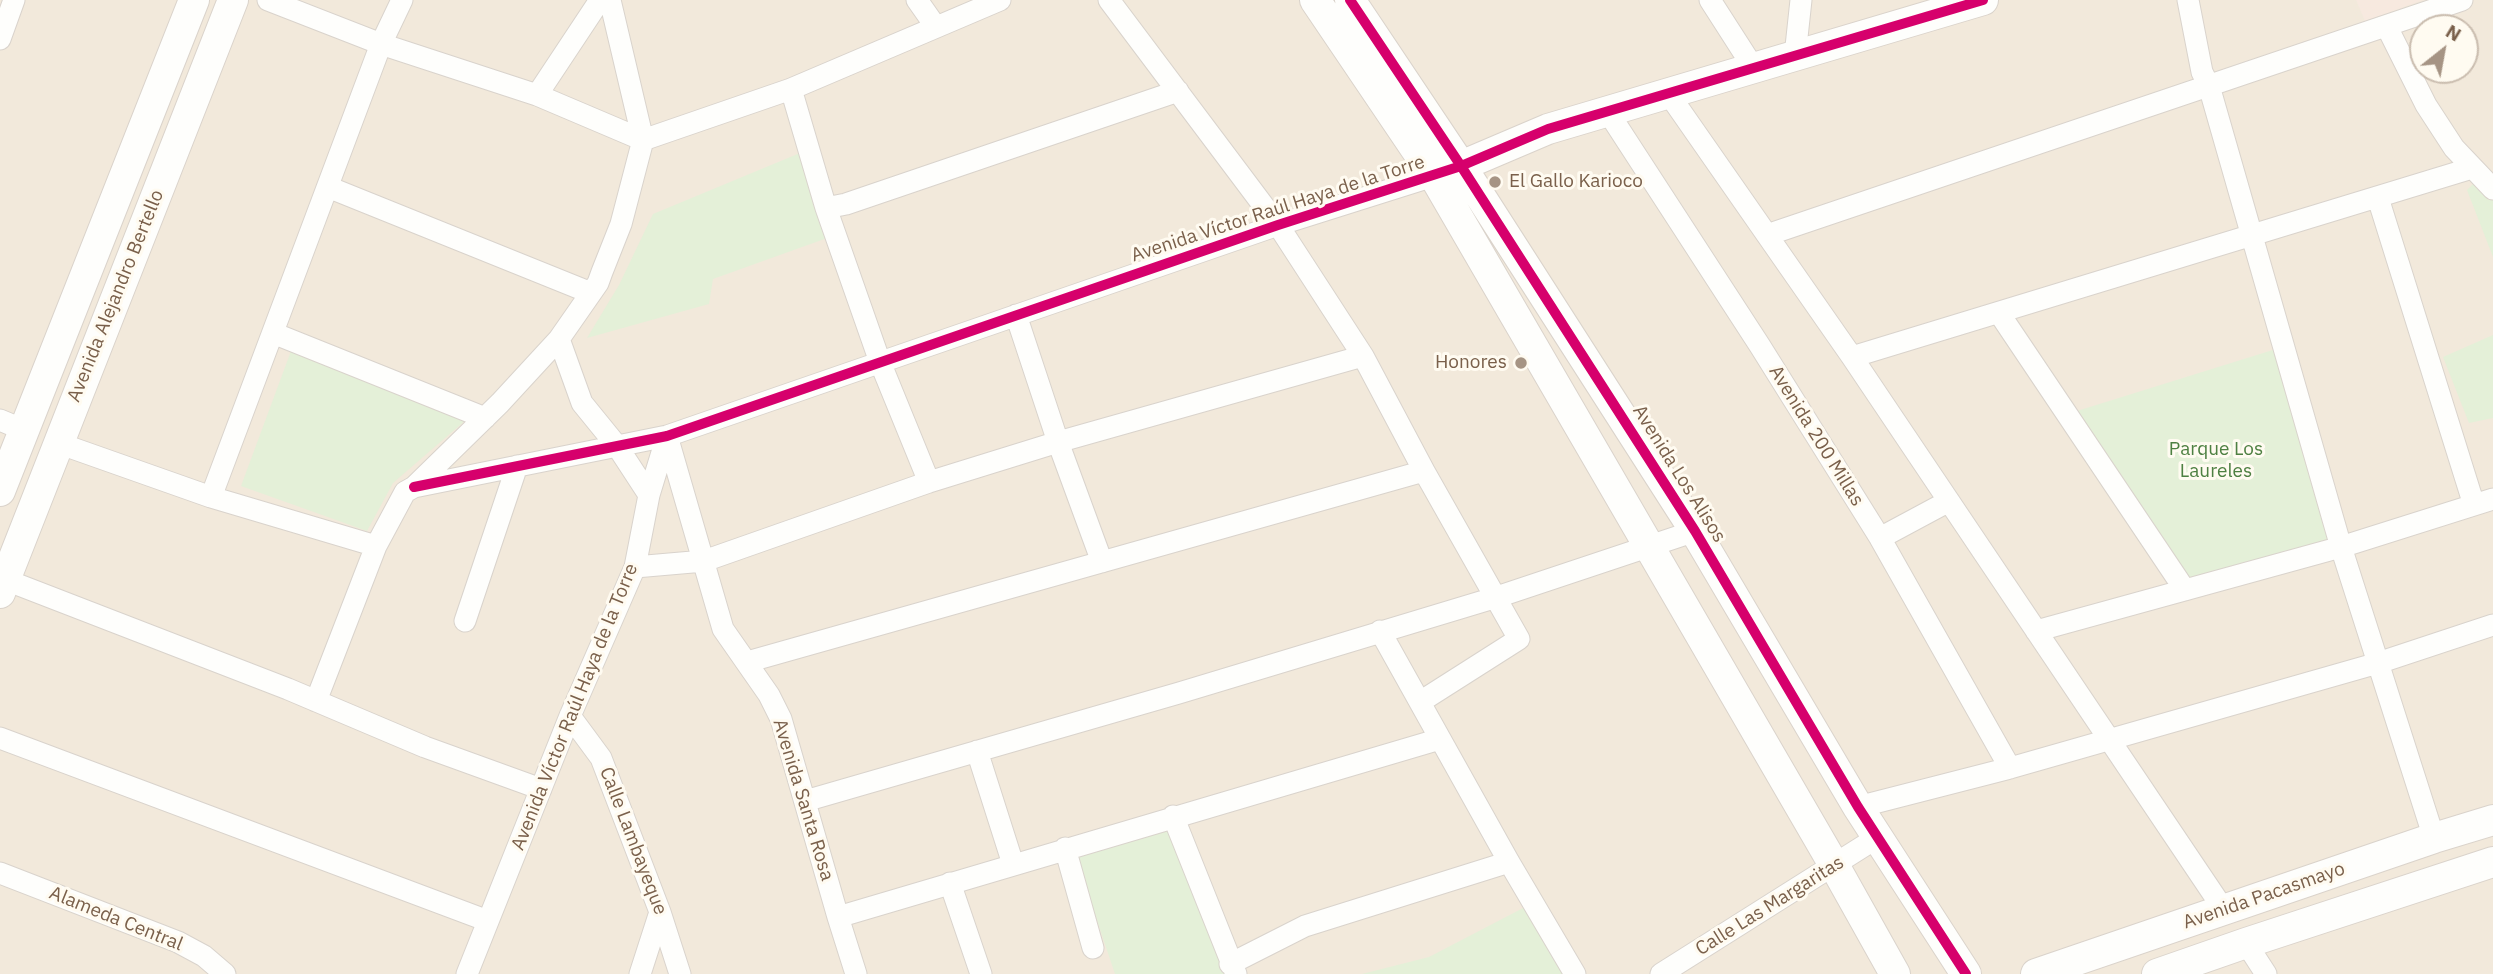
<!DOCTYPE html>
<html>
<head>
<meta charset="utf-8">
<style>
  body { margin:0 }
  #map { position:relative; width:2493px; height:974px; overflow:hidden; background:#f9f6ee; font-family:"IBM Plex Sans",sans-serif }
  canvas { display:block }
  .north { position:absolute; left:2409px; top:14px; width:70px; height:70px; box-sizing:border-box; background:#fffbf1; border:2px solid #cabdaf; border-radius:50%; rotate:31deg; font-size:19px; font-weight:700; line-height:28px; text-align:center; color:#7a604b }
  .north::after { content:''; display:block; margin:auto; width:24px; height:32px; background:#a69484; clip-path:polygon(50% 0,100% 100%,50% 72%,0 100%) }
</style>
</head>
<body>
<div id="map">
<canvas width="2493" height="974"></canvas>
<div class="north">N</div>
</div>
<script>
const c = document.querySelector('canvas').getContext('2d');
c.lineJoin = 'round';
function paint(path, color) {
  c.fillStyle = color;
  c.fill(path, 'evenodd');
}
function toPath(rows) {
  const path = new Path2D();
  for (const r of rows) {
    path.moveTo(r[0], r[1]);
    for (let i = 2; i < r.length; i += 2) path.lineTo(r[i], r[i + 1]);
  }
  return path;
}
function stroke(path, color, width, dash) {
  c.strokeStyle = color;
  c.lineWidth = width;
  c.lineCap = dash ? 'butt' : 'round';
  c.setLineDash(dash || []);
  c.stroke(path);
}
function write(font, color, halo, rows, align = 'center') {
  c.font = font + ' "IBM Plex Sans",sans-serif';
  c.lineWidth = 6;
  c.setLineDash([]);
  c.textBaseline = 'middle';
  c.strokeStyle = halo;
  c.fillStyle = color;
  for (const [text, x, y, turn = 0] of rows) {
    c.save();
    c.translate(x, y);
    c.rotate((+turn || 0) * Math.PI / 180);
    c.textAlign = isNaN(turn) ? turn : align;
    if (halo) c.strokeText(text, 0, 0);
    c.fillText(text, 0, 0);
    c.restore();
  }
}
paint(toPath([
  [0,0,2493,0,2493,974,0,974],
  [2423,28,2465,28,2465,70,2423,70]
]), '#f2e9db');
paint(toPath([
  [2356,0,2423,0,2365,21]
]), '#f7e9df');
paint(toPath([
  [800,153,830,237,713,279,709,304,587,338,619,285,653,214],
  [2474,183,2493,197,2493,257,2467,190],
  [2493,335,2493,418,2469,423,2443,357],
  [2276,349,2332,542,2188,582,2077,411],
  [291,351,467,419,393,483,367,531,241,486],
  [1166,824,1227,974,1115,974,1074,852],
  [1527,906,1567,974,1362,974,1429,957]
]), '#e4f0d8');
const street = toPath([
  [268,0,381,44,537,95,643,140,791,89,1000,0],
  [917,0,936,27],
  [1109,0,1278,225,1363,356,1424,471,1519,639,1420,702],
  [1710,0,1753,67],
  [2188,0,2202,72,2209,86,2341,547,2434,838],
  [2387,27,2426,105,2454,148,2493,189],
  [0,39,14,0],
  [1795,56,1801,0],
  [791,89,826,208,880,362,929,482],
  [1668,93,1852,357,2224,910],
  [537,95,600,0],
  [1608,112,1760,346,1880,538,2010,768],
  [328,187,591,293],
  [2378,198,2474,505],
  [826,208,846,204,1178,91],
  [1767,235,2462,0],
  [1999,313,2185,590],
  [1016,315,1058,442,1102,562],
  [273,333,485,418],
  [559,339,582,403,617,446,649,495],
  [1852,357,2472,168],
  [0,420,24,430],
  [667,436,723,629,769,695,781,719,838,917,856,974],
  [58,443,211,497,376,546],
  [414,487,667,436,1278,225,1446,172],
  [211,497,381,44,402,0],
  [1880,538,1949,501],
  [635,567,704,561,929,482,1058,442,1363,356],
  [6,580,288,689,425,747,541,789],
  [465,621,517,466],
  [1380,631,1509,862,1575,974],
  [2036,631,2341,547,2493,499],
  [747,662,1424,471],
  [316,701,376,546,405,492,414,487,500,403,559,339,598,283,602,272,621,224,643,140,610,0],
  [570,716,601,758,660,912,680,974],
  [0,738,488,921],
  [977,751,1013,864],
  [805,801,1179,693,1497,597,1695,531],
  [1858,807,2010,768,2378,663,2493,625],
  [1173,816,1236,974],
  [1065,848,1093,948],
  [0,873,178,942,204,956,225,974],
  [950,883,981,974],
  [838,917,1440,739],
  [2246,943,2266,974],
  [1230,964,1305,926,1509,862],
  [467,974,570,716,635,567,649,495,667,436],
  [640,974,660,912],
  [1661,974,1878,837]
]);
const secondary = toPath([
  [1315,0,1434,176,1834,865,1895,974],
  [1350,0,1461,166,1695,531,1858,807,1966,974],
  [1461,166,1548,129,1983,0],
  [0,491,194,0],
  [0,593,233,0],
  [2036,974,2434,838,2493,820],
  [2157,974,2246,943,2493,862]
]);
stroke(street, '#d9d3cc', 23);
stroke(secondary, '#dad3cb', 32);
stroke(street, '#fefefc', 21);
stroke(secondary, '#fefefc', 30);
stroke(toPath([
  [1350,0,1461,166,1695,531,1858,807,1966,974],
  [414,487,667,436,1278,225,1461,166,1548,129,1983,0]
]), '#d6006c', 10);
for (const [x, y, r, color] of [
  [1495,182,7,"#a69484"],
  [1521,363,7,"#a69484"]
]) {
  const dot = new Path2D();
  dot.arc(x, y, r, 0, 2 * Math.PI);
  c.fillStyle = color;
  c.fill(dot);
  stroke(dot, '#fffbf1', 2.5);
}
write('19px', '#7a604b', '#fffbf1', [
  ["El Gallo Karioco",1509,182],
  ["Honores",1507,363,"right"]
], 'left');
write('19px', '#7a604b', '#fffbf1', [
  ["Avenida Víctor Raúl Haya de la Torre",1278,209,-18],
  ["Avenida Alejandro Bertello",116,296,-68],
  ["Avenida 200 Millas",1816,436,58],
  ["Avenida Los Alisos",1679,474,58],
  ["Avenida Víctor Raúl Haya de la Torre",575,707,-68],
  ["Avenida Santa Rosa",803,800,73],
  ["Calle Lambayeque",633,841,69],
  ["Avenida Pacasmayo",2264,896,-19],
  ["Calle Las Margaritas",1770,906,-32],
  ["Alameda Central",116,919,22]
]);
write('19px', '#4e8042', '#fffbf1', [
  ["Parque Los",2216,450],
  ["Laureles",2216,472]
]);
</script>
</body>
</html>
